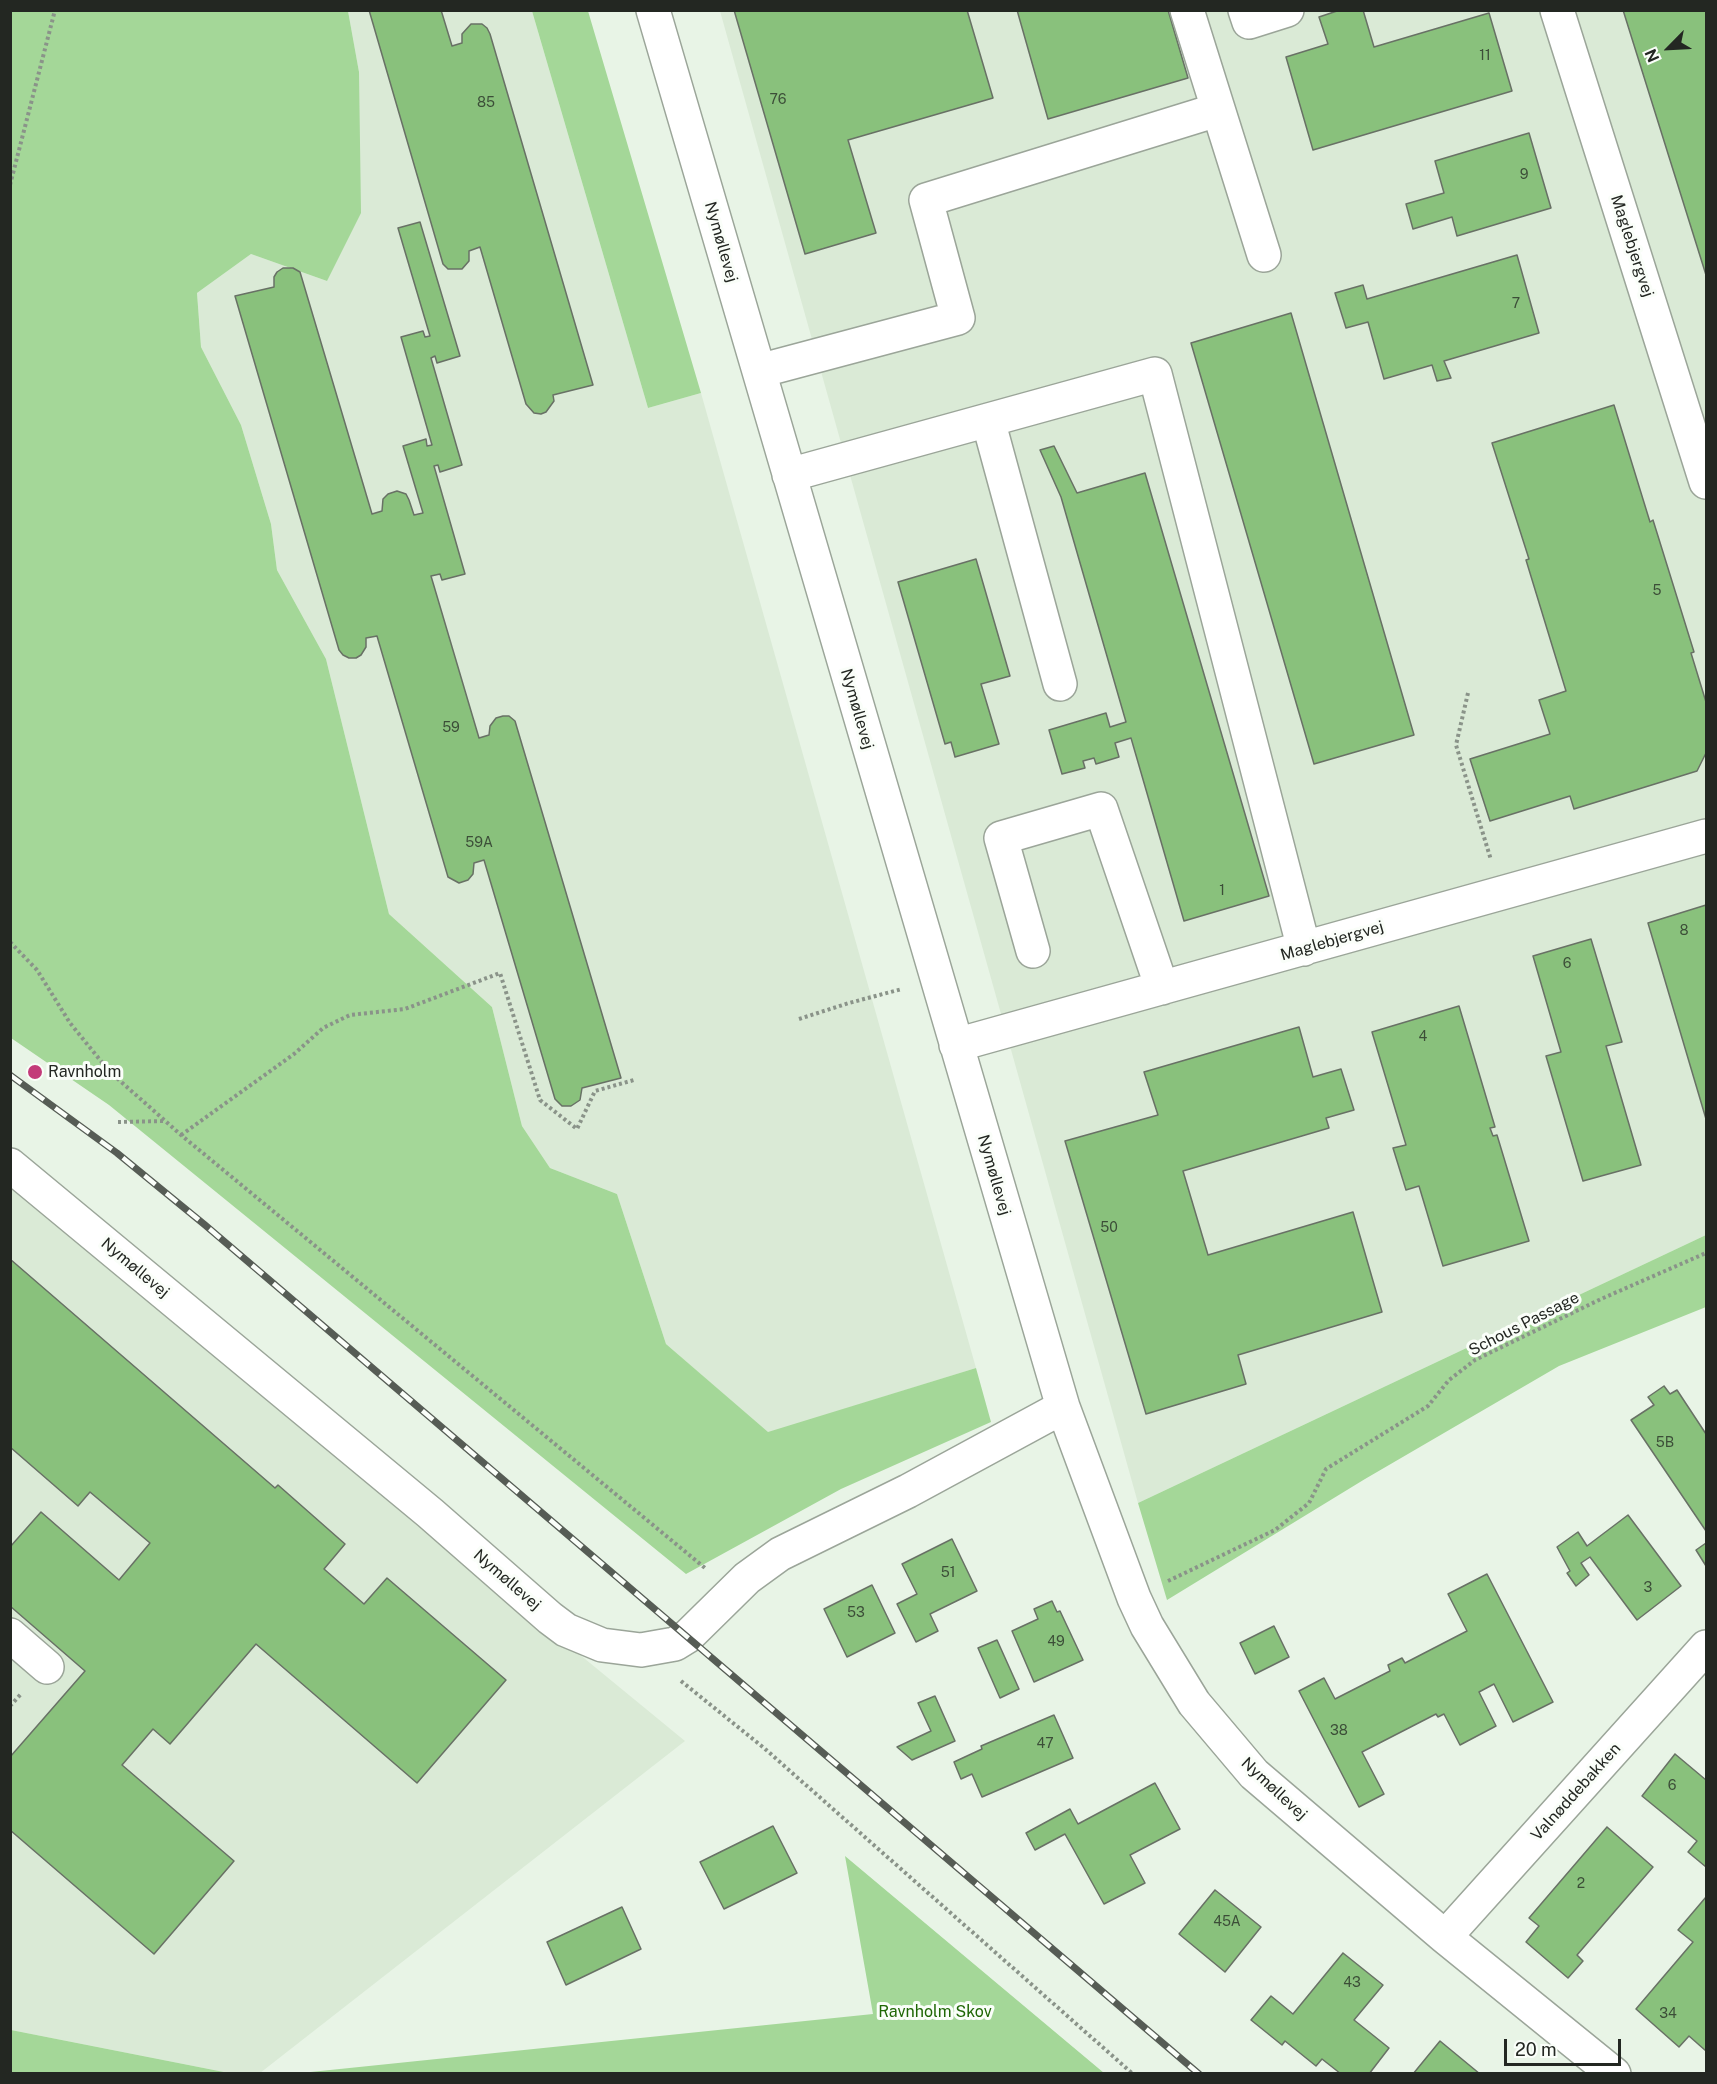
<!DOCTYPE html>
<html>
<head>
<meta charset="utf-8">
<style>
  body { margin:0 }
  #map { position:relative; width:1717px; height:2084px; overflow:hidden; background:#e8f4e6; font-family:"Public Sans",sans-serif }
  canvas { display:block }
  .frame { position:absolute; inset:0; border:12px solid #232722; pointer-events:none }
  .north { position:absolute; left:1639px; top:18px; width:60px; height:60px; -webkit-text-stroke:4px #fafef9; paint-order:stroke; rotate:246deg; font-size:16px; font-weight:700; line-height:24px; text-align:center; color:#232722 }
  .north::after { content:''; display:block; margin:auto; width:21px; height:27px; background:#232722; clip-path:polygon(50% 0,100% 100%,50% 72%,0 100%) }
  .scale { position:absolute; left:1504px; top:2039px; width:117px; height:27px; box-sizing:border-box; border:3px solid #232722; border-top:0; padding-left:8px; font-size:18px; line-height:21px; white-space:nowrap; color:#232722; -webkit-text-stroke:4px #fafef9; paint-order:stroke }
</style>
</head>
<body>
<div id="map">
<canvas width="1717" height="2084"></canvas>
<div class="frame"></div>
<div class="north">N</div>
<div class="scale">20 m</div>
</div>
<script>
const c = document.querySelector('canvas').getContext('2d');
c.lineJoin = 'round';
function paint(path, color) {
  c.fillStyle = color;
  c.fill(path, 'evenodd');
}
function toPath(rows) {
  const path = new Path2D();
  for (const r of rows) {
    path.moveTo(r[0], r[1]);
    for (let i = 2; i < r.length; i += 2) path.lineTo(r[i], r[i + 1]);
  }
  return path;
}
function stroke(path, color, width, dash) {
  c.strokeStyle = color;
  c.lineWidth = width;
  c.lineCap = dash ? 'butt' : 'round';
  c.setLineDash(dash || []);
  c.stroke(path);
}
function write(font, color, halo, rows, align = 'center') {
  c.font = font + ' "Public Sans",sans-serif';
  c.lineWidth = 6;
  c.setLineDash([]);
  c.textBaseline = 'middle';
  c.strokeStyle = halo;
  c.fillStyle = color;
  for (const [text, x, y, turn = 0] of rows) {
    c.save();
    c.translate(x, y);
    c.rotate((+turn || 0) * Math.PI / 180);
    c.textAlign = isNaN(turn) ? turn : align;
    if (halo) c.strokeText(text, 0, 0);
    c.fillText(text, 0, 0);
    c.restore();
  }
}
paint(toPath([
  [348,11,532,11,648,408,701,393,976,1368,768,1433,666,1344,617,1194,550,1168,522,1126,492,1007,389,914,326,659,277,570,271,524,241,425,201,347,197,293,251,254,327,281,359,72],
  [720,11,1706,11,1706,1235,1138,1503],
  [10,1187,685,1741,260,2073,229,2073,11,2030]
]), '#daead6');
paint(toPath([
  [10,11,348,11,359,72,361,213,327,281,251,254,197,293,201,347,241,425,271,524,277,570,326,659,389,914,492,1007,522,1126,550,1168,617,1194,666,1344,768,1432,976,1368,991,1422,841,1489,686,1574,109,1105,11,1038],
  [532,11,588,11,701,393,648,408],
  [1706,1235,1706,1307,1559,1366,1365,1479,1167,1600,1138,1503],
  [845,1856,1104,2073,301,2073,873,2014],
  [10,2030,11,2030,229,2073,11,2073]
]), '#a4d798');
const building = toPath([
  [369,10,441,10,452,46,462,43,462,34,471,24,482,24,487,28,490,34,593,385,553,395,554,401,546,412,541,414,534,413,526,404,480,247,469,251,469,261,462,269,448,269,443,264,369,10],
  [734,10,967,10,993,98,848,140,876,233,805,254,734,10],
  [1017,10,1168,10,1188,78,1048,119,1017,10],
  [1340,10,1363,10,1374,47,1489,13,1512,91,1313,150,1286,57,1328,44,1319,17,1340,10],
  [1623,10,1706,10,1706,275,1623,10],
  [1529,133,1551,208,1457,236,1452,217,1413,229,1406,204,1444,193,1435,161,1529,133],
  [420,222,460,356,437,363,435,356,431,358,462,465,440,472,438,465,434,466,465,574,442,580,440,574,431,576,479,738,489,735,490,726,496,718,503,716,509,716,515,721,621,1078,582,1088,580,1100,571,1106,562,1106,555,1099,484,860,474,863,473,874,468,880,459,883,448,877,377,636,366,638,366,647,361,655,356,658,349,658,343,655,339,650,235,296,274,287,274,277,277,272,283,268,293,268,300,272,372,514,382,511,383,499,388,494,397,491,406,494,409,500,414,515,423,513,403,446,426,439,427,446,432,445,401,337,423,331,425,337,430,336,398,228,420,222],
  [1517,255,1539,333,1444,361,1451,378,1437,381,1432,365,1384,379,1368,322,1346,328,1335,293,1363,285,1367,299,1517,255],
  [1291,313,1414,735,1314,764,1191,343,1291,313],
  [1614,405,1650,522,1653,520,1694,652,1691,653,1706,702,1706,753,1697,771,1574,809,1570,796,1490,821,1470,759,1550,734,1539,700,1566,691,1526,560,1529,559,1492,443,1614,405],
  [1054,446,1077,493,1145,473,1269,896,1184,921,1131,738,1115,743,1119,757,1096,764,1094,758,1083,761,1085,768,1062,774,1049,730,1106,713,1110,727,1126,722,1061,497,1040,450,1054,446],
  [976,559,1010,676,981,684,999,744,955,757,951,742,945,744,898,582,976,559],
  [1706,905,1706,1119,1648,923,1706,905],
  [1591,939,1622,1042,1606,1046,1641,1165,1583,1181,1546,1056,1561,1052,1533,956,1591,939],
  [1459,1006,1495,1127,1490,1128,1493,1136,1497,1135,1529,1241,1443,1266,1419,1186,1406,1190,1393,1148,1406,1145,1372,1032,1459,1006],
  [1299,1027,1313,1077,1341,1069,1354,1110,1326,1118,1329,1128,1183,1171,1208,1255,1353,1212,1382,1312,1238,1355,1246,1384,1146,1414,1065,1141,1158,1115,1144,1072,1299,1027],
  [10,1259,275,1488,278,1485,345,1544,324,1569,364,1604,387,1578,506,1680,417,1783,256,1644,170,1744,153,1729,122,1765,234,1861,154,1954,10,1830,10,1757,85,1671,10,1606,10,1547,41,1512,119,1580,150,1543,90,1492,78,1506,10,1447,10,1259],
  [1664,1386,1670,1394,1677,1390,1706,1434,1706,1531,1631,1420,1654,1405,1648,1397,1664,1386],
  [1628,1515,1681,1586,1637,1620,1590,1557,1581,1563,1589,1575,1576,1586,1567,1573,1570,1571,1557,1547,1578,1532,1587,1546,1628,1515],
  [952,1539,977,1591,930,1614,938,1631,916,1642,897,1604,917,1594,902,1564,952,1539],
  [1706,1543,1706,1566,1696,1550,1706,1543],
  [1487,1574,1553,1702,1513,1722,1494,1684,1479,1692,1496,1726,1460,1745,1444,1714,1438,1717,1436,1714,1362,1752,1384,1794,1359,1807,1299,1691,1324,1678,1335,1699,1390,1671,1388,1665,1402,1658,1405,1663,1467,1631,1448,1594,1487,1574],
  [872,1585,895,1633,847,1657,824,1609,872,1585],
  [1052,1601,1057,1612,1060,1611,1083,1660,1034,1682,1012,1631,1038,1619,1034,1609,1052,1601],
  [1274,1626,1289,1657,1255,1674,1240,1643,1274,1626],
  [997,1640,1019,1689,1000,1698,978,1648,997,1640],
  [935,1696,955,1741,912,1760,897,1747,931,1731,918,1703,935,1696],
  [1054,1715,1073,1758,982,1797,972,1774,961,1779,954,1762,982,1749,981,1746,1054,1715],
  [1675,1754,1706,1780,1706,1867,1688,1852,1697,1841,1642,1796,1675,1754],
  [1155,1783,1180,1829,1130,1855,1145,1883,1104,1904,1065,1834,1035,1850,1026,1833,1070,1809,1078,1824,1155,1783],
  [773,1826,797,1873,724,1909,700,1862,773,1826],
  [1607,1827,1653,1867,1577,1955,1583,1961,1568,1978,1526,1942,1539,1926,1529,1918,1607,1827],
  [1215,1890,1261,1927,1225,1972,1179,1934,1215,1890],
  [1706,1897,1706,2051,1689,2036,1679,2047,1636,2009,1693,1942,1678,1930,1706,1897],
  [622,1907,641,1949,566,1985,547,1942,622,1907],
  [1343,1953,1383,1985,1354,2020,1389,2048,1369,2074,1341,2074,1322,2059,1316,2066,1285,2041,1282,2045,1251,2020,1271,1996,1293,2014,1343,1953],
  [1440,2041,1480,2074,1413,2074,1440,2041]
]);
paint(building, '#89c17c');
stroke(building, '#687165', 1.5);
const minor = toPath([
  [653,10,1063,1407,1134,1598,1147,1626,1194,1703,1254,1774,1445,1937,1614,2074],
  [1187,10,1264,255],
  [1245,10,1249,22,1287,10],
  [1557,10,1706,482],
  [759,371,958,318,926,200,1217,110],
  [988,420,1060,684],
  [789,475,1155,374,1304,949],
  [1033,951,1001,838,1101,809,1162,988],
  [956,1045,1706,836],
  [10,1165,430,1513,550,1618,566,1630,602,1645,641,1650,675,1644,688,1636,747,1578,780,1554,908,1491,1063,1407],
  [10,1635,47,1667],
  [1445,1937,1706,1647]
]);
stroke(minor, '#9ba599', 36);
stroke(toPath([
  [10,185,55,10],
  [1468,693,1456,745,1491,860],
  [10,942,37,970,70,1023,109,1071,181,1135,705,1568],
  [799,1019,849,1003,902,989],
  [118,1122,166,1121],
  [181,1135,294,1054,323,1028,350,1015,405,1009,500,973,540,1100,577,1129,595,1091,634,1080],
  [1168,1581,1275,1530,1309,1503,1326,1469,1428,1406,1449,1380,1475,1360,1601,1299,1706,1253],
  [681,1681,764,1748,1133,2074],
  [10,1706,22,1693]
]), '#8a9389', 4, [3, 3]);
stroke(minor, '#fff', 33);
const rail = toPath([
  [10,1075,117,1153,205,1225,1199,2074]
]);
stroke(rail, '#565c55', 7);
stroke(rail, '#fafef9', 4.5, [14]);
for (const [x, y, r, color] of [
  [35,1072,8,"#c33b79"]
]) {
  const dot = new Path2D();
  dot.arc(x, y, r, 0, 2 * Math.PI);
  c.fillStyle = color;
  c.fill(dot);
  stroke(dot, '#fafef9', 2);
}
write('14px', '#3c4e38', null, [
  ["11",1485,56],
  ["76",778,100],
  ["85",486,103],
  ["9",1524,175],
  ["7",1516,304],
  ["5",1657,591],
  ["59",451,728],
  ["59A",479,843],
  ["1",1222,891],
  ["8",1684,931],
  ["6",1567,964],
  ["4",1423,1037],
  ["50",1109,1228],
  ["5B",1665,1443],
  ["51",948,1573],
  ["3",1648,1588],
  ["53",856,1613],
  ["49",1056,1642],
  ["38",1339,1731],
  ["47",1045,1744],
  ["6",1672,1786],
  ["2",1581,1884],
  ["45A",1227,1922],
  ["43",1352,1983],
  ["34",1668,2014]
]);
write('16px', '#232722', '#fafef9', [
  ["Nymøllevej",721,242,74],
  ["Maglebjergvej",1632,246,72],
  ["Nymøllevej",857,709,74],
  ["Maglebjergvej",1332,941,-16],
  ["Nymøllevej",994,1175,74],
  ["Nymøllevej",135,1268,40],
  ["Schous Passage",1524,1324,-27],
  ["Nymøllevej",507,1580,41],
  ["Nymøllevej",1274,1789,43],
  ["Valnøddebakken",1576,1792,-48]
]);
write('16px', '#232722', '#fafef9', [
  ["Ravnholm",48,1072]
], 'left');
write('16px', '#1f6705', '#fafef9', [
  ["Ravnholm Skov",935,2012]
]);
</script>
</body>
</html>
